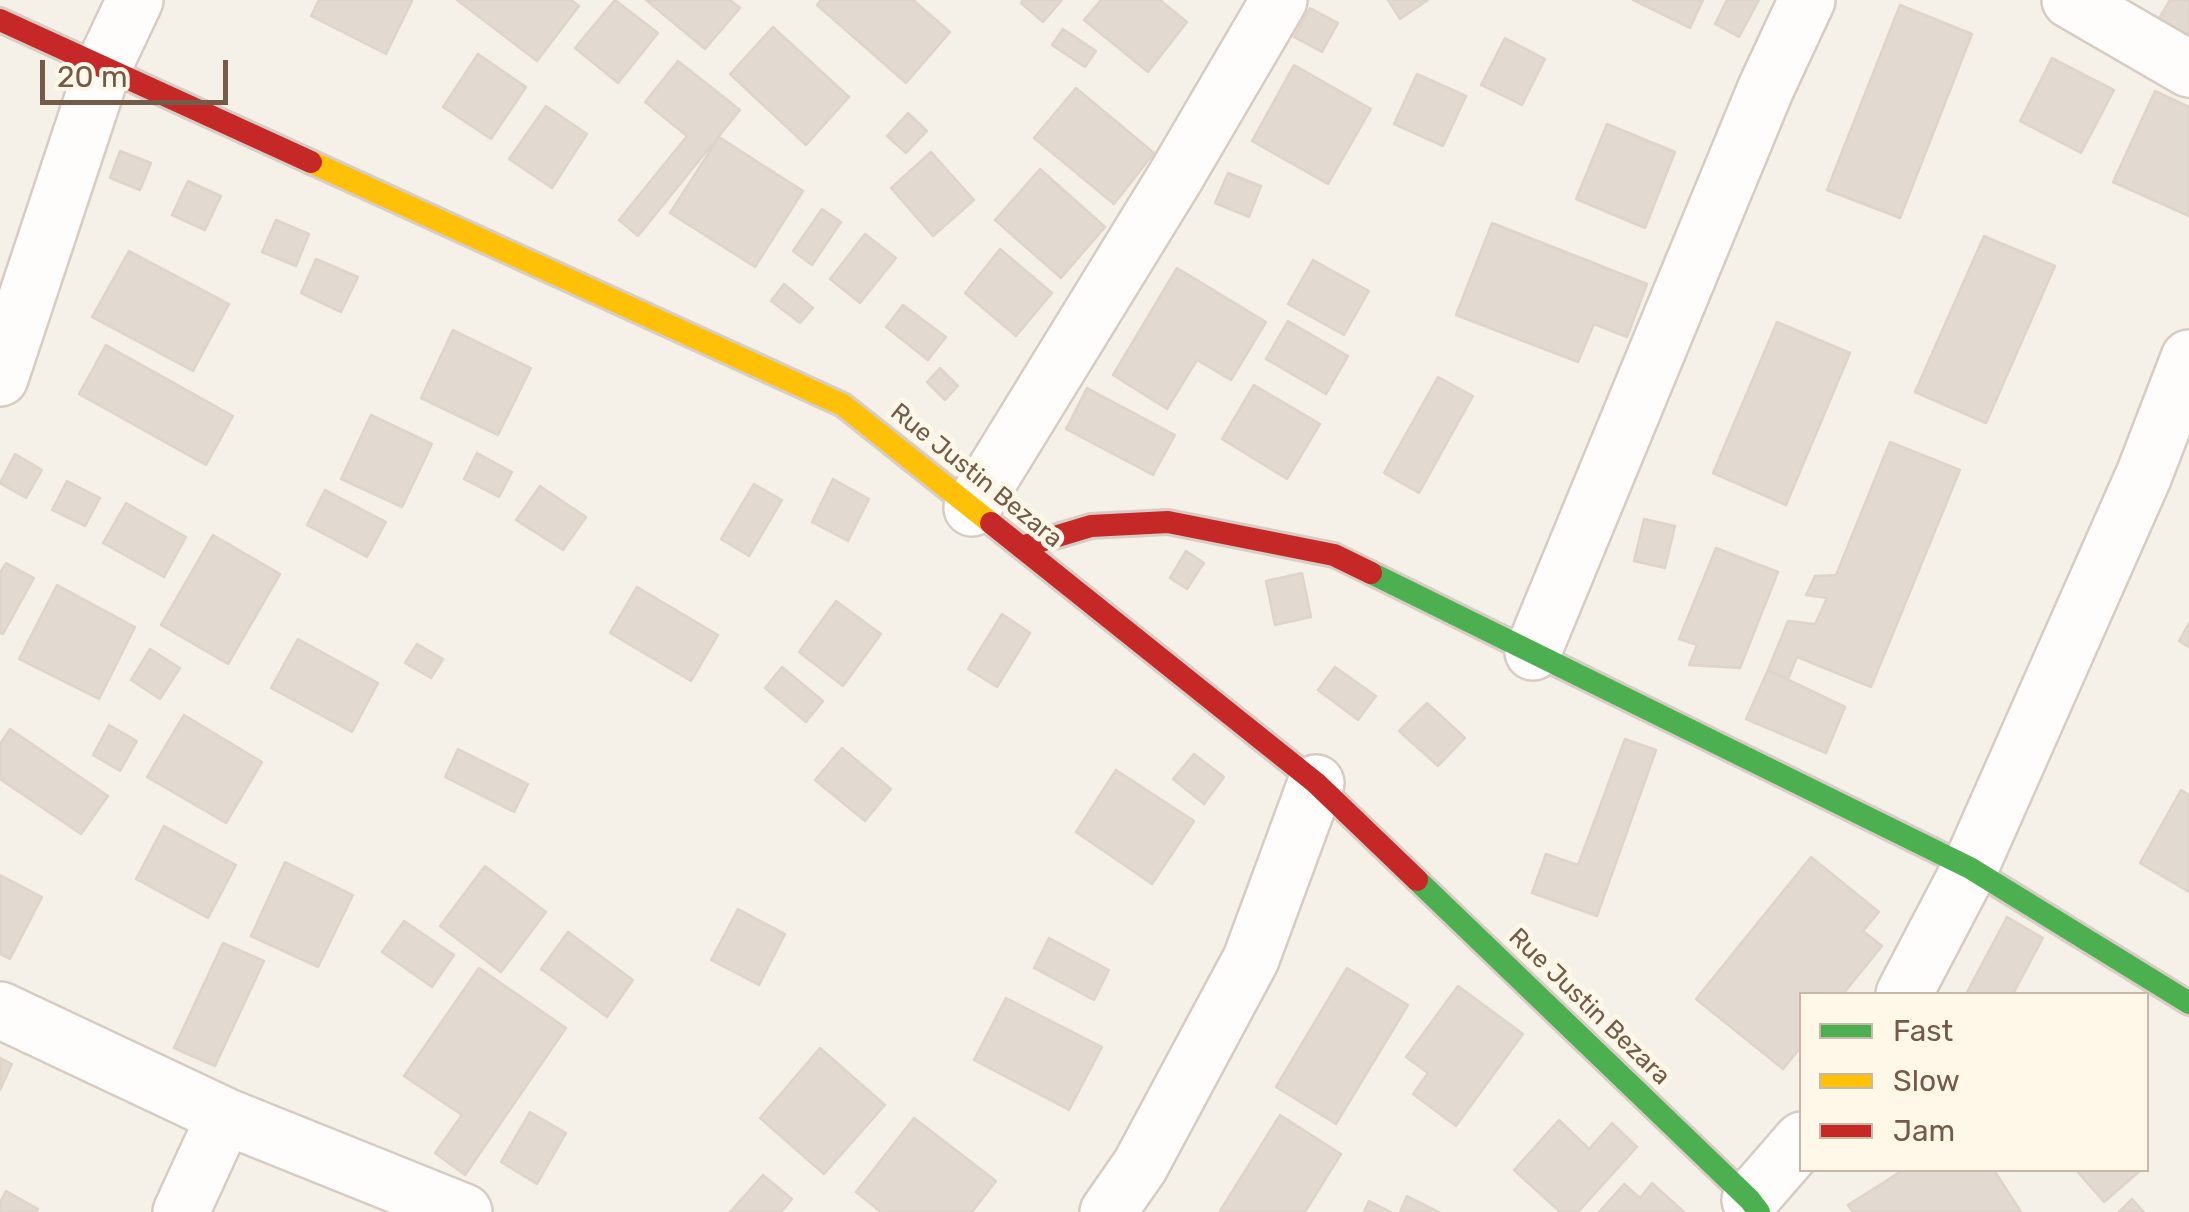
<!DOCTYPE html>
<html>
<head>
<meta charset="utf-8">
<style>
  body { margin:0 }
  #map { position:relative; width:2189px; height:1212px; overflow:hidden; background:#f6f1e8; font-family:Rubik,sans-serif }
  canvas { display:block }
  .legend { position:absolute; left:1799px; top:992px; width:350px; height:180px; box-sizing:border-box; background:#fff7e8; border:2px solid #c7b8a8; margin:0; padding:12px 18px; list-style:none; font-size:30px; color:#745a48 }
  .legend li { display:flex; align-items:center; gap:20px; height:50px }
  .legend b { width:50px; border:2px solid #c7b8a8 }
  .scale { position:absolute; left:40px; top:60px; width:188px; height:45px; box-sizing:border-box; border:5px solid #745a48; border-top:0; padding-left:12px; font-size:30px; line-height:35px; white-space:nowrap; color:#745a48; -webkit-text-stroke:8px #fff7e8; paint-order:stroke }
</style>
</head>
<body>
<div id="map">
<canvas width="2189" height="1212"></canvas>
<ul class="legend">
<li><b style="height:12px;background:#4caf50"></b>Fast</li>
<li><b style="height:12px;background:#ffc107"></b>Slow</li>
<li><b style="height:12px;background:#c62828"></b>Jam</li>
</ul>
<div class="scale">20 m</div>
</div>
<script>
const c = document.querySelector('canvas').getContext('2d');
c.lineJoin = 'round';
function paint(path, color) {
  c.fillStyle = color;
  c.fill(path, 'evenodd');
}
function toPath(rows) {
  const path = new Path2D();
  for (const r of rows) {
    path.moveTo(r[0], r[1]);
    for (let i = 2; i < r.length; i += 2) path.lineTo(r[i], r[i + 1]);
  }
  return path;
}
function stroke(path, color, width, dash) {
  c.strokeStyle = color;
  c.lineWidth = width;
  c.lineCap = dash ? 'butt' : 'round';
  c.setLineDash(dash || []);
  c.stroke(path);
}
function write(font, color, halo, rows, align = 'center') {
  c.font = font + ' Rubik,sans-serif';
  c.lineWidth = 10;
  c.setLineDash([]);
  c.textBaseline = 'middle';
  c.strokeStyle = halo;
  c.fillStyle = color;
  for (const [text, x, y, turn = 0] of rows) {
    c.save();
    c.translate(x, y);
    c.rotate((+turn || 0) * Math.PI / 180);
    c.textAlign = isNaN(turn) ? turn : align;
    if (halo) c.strokeText(text, 0, 0);
    c.fillText(text, 0, 0);
    c.restore();
  }
}
const building = toPath([
  [319,0,410,0,412,1,386,54,311,16,319,0],
  [457,0,571,0,579,6,537,61,457,0],
  [615,0,658,33,618,83,575,48,615,0],
  [646,0,730,0,740,8,705,49,646,0],
  [821,0,913,0,950,32,906,83,817,5,821,0],
  [1023,0,1062,0,1043,22,1021,3,1023,0],
  [1101,0,1160,0,1187,22,1148,72,1084,20,1101,0],
  [1388,0,1428,0,1400,19,1388,0],
  [1633,0,1703,0,1690,28,1633,0],
  [1727,0,1759,0,1739,37,1715,24,1727,0],
  [2170,0,2189,0,2189,40,2157,22,2170,0],
  [1900,5,1972,34,1900,218,1827,190,1900,5],
  [1310,8,1338,23,1322,52,1294,37,1310,8],
  [773,27,849,97,806,145,730,74,773,27],
  [1063,29,1096,51,1085,67,1052,45,1063,29],
  [1505,38,1545,59,1522,105,1481,85,1505,38],
  [478,54,526,87,491,139,443,107,478,54],
  [2052,58,2114,90,2081,153,2020,121,2052,58],
  [678,61,740,110,638,236,619,220,687,136,645,102,678,61],
  [1294,65,1371,109,1328,184,1252,141,1294,65],
  [1417,74,1466,96,1443,146,1394,124,1417,74],
  [1076,88,1154,153,1114,204,1034,138,1076,88],
  [2155,91,2189,107,2189,216,2113,182,2155,91],
  [546,106,587,134,552,188,509,159,546,106],
  [908,113,927,131,906,153,887,136,908,113],
  [1607,124,1675,152,1645,228,1576,199,1607,124],
  [719,137,803,191,755,267,670,213,719,137],
  [120,151,151,163,140,190,110,178,120,151],
  [931,152,974,200,933,236,891,188,931,152],
  [1040,169,1105,227,1061,278,995,220,1040,169],
  [1228,173,1261,186,1249,217,1215,203,1228,173],
  [188,181,221,196,205,230,172,215,188,181],
  [822,209,841,222,812,265,793,251,822,209],
  [276,220,309,234,296,266,262,252,276,220],
  [1492,223,1647,284,1627,337,1594,324,1578,362,1456,315,1492,223],
  [865,234,896,258,860,303,830,279,865,234],
  [1984,236,2055,266,1986,423,1915,392,1984,236],
  [1000,249,1052,293,1016,336,965,293,1000,249],
  [129,251,229,304,193,371,92,317,129,251],
  [316,259,358,277,341,312,301,293,316,259],
  [1313,260,1369,291,1344,335,1288,304,1313,260],
  [1177,268,1266,322,1231,380,1197,360,1167,409,1113,375,1177,268],
  [784,284,813,308,800,323,771,301,784,284],
  [903,305,946,337,928,360,886,327,903,305],
  [1288,321,1348,356,1326,394,1266,359,1288,321],
  [1777,322,1850,353,1786,505,1713,473,1777,322],
  [453,330,531,368,498,435,421,398,453,330],
  [106,345,233,416,206,465,79,394,106,345],
  [940,368,958,386,945,400,927,382,940,368],
  [1438,377,1473,396,1419,493,1384,473,1438,377],
  [1254,385,1320,424,1287,479,1222,439,1254,385],
  [1087,388,1175,435,1153,475,1066,429,1087,388],
  [371,415,432,444,402,507,341,479,371,415],
  [1890,442,1960,470,1871,687,1797,657,1788,679,1768,670,1788,621,1815,624,1827,598,1806,595,1815,576,1836,575,1890,442],
  [477,453,512,472,499,497,464,479,477,453],
  [15,454,42,470,26,498,0,483,15,454],
  [833,479,869,499,848,541,812,522,833,479],
  [67,481,100,498,85,526,52,510,67,481],
  [754,484,782,500,749,556,721,539,754,484],
  [540,486,586,517,563,550,516,520,540,486],
  [325,490,386,522,367,557,307,525,325,490],
  [126,503,186,537,164,577,103,543,126,503],
  [1644,519,1675,526,1665,568,1634,561,1644,519],
  [213,535,280,574,228,664,161,625,213,535],
  [1716,548,1778,572,1740,668,1689,665,1697,645,1679,639,1716,548],
  [1186,551,1204,563,1187,589,1170,578,1186,551],
  [6,563,34,578,3,634,0,633,0,573,6,563],
  [1302,573,1311,617,1275,625,1266,581,1302,573],
  [57,585,135,627,99,699,19,659,57,585],
  [637,587,718,635,691,681,610,633,637,587],
  [836,601,881,634,843,686,799,652,836,601],
  [1002,614,1030,633,997,687,968,669,1002,614],
  [2189,623,2189,647,2179,641,2189,623],
  [298,639,378,683,352,732,271,688,298,639],
  [417,644,443,659,431,678,405,663,417,644],
  [150,649,180,668,160,699,131,680,150,649],
  [782,667,823,701,806,722,765,688,782,667],
  [1335,667,1376,696,1358,720,1318,690,1335,667],
  [1768,670,1845,707,1826,753,1746,719,1768,670],
  [1427,703,1465,738,1438,766,1399,731,1427,703],
  [184,715,262,762,226,823,147,777,184,715],
  [109,725,137,741,120,771,93,755,109,725],
  [10,729,108,796,81,834,0,779,0,744,10,729],
  [1625,739,1656,750,1597,916,1532,893,1546,854,1578,865,1625,739],
  [842,748,891,789,865,821,815,780,842,748],
  [458,749,528,784,514,812,445,777,458,749],
  [1194,754,1224,777,1204,804,1173,779,1194,754],
  [1116,770,1194,821,1152,884,1076,832,1116,770],
  [2181,790,2189,795,2189,892,2140,863,2181,790],
  [164,826,236,865,208,918,136,879,164,826],
  [1811,857,1879,912,1863,931,1882,946,1843,994,1802,994,1802,1046,1783,1069,1696,999,1811,857],
  [285,862,353,895,318,967,251,936,285,862],
  [485,866,546,912,501,972,440,926,485,866],
  [0,875,42,897,10,959,0,954,0,875],
  [738,909,785,934,759,985,711,960,738,909],
  [2007,917,2043,938,2013,994,1966,994,2007,917],
  [404,921,454,955,432,987,382,952,404,921],
  [568,932,633,980,607,1017,541,969,568,932],
  [1049,938,1109,970,1094,1000,1034,968,1049,938],
  [223,943,264,961,215,1066,174,1048,223,943],
  [479,968,566,1028,465,1175,435,1153,462,1115,404,1076,479,968],
  [1347,968,1408,1005,1336,1124,1276,1087,1347,968],
  [1458,986,1523,1034,1456,1126,1413,1094,1428,1073,1406,1057,1458,986],
  [1006,998,1102,1047,1069,1110,974,1060,1006,998],
  [820,1048,885,1105,824,1174,760,1118,820,1048],
  [0,1058,12,1064,0,1090,0,1058],
  [530,1112,566,1133,537,1184,501,1162,530,1112],
  [1280,1115,1341,1154,1305,1212,1222,1212,1220,1211,1280,1115],
  [914,1118,996,1181,972,1212,881,1212,856,1192,914,1118],
  [1559,1120,1589,1149,1612,1123,1637,1147,1578,1212,1560,1212,1514,1170,1559,1120],
  [1903,1170,1994,1170,2021,1212,1853,1212,1848,1205,1903,1170],
  [2076,1170,2141,1170,2104,1202,2076,1170],
  [763,1175,792,1199,781,1212,730,1212,763,1175],
  [1652,1183,1684,1212,1599,1212,1624,1184,1640,1198,1652,1183],
  [6,1191,38,1209,36,1212,0,1212,0,1202,6,1191],
  [1407,1196,1439,1212,1400,1212,1407,1196],
  [2132,1199,2144,1212,2119,1212,2132,1199],
  [1369,1201,1391,1212,1364,1212,1369,1201]
]);
paint(building, '#e2d9d0');
stroke(building, '#dfd4ca', 2.5);
const street = toPath([
  [2070,0,2189,69],
  [0,378,103,68,135,0],
  [972,508,1176,176,1279,0],
  [1533,652,1766,88,1807,0],
  [1904,994,1970,868,2144,475,2189,358],
  [0,1010,225,1116,464,1212],
  [1750,1200,1802,1140],
  [181,1212,225,1116],
  [1108,1212,1140,1166,1251,959,1316,783]
]);
const fast = toPath([
  [1371,573,1970,868,2189,1003],
  [1417,880,1750,1200,1759,1212]
]);
const slow = toPath([
  [311,162,843,405,991,523]
]);
const jam = toPath([
  [0,20,311,162],
  [991,523,1316,783,1417,880],
  [1021,547,1091,526,1168,522,1334,555,1371,573]
]);
stroke(street, '#d6ccc3', 60);
stroke(fast, '#d7cdc4', 28);
stroke(slow, '#d7cdc4', 28);
stroke(jam, '#d7cdc4', 28);
stroke(street, '#fefdfc', 55);
stroke(fast, '#4caf50', 22);
stroke(slow, '#ffc107', 22);
stroke(jam, '#c62828', 22);
write('25px', '#745a48', '#fff7e8', [
  ["Rue Justin Bezara",976,476,39],
  ["Rue Justin Bezara",1589,1007,44]
]);
</script>
</body>
</html>
